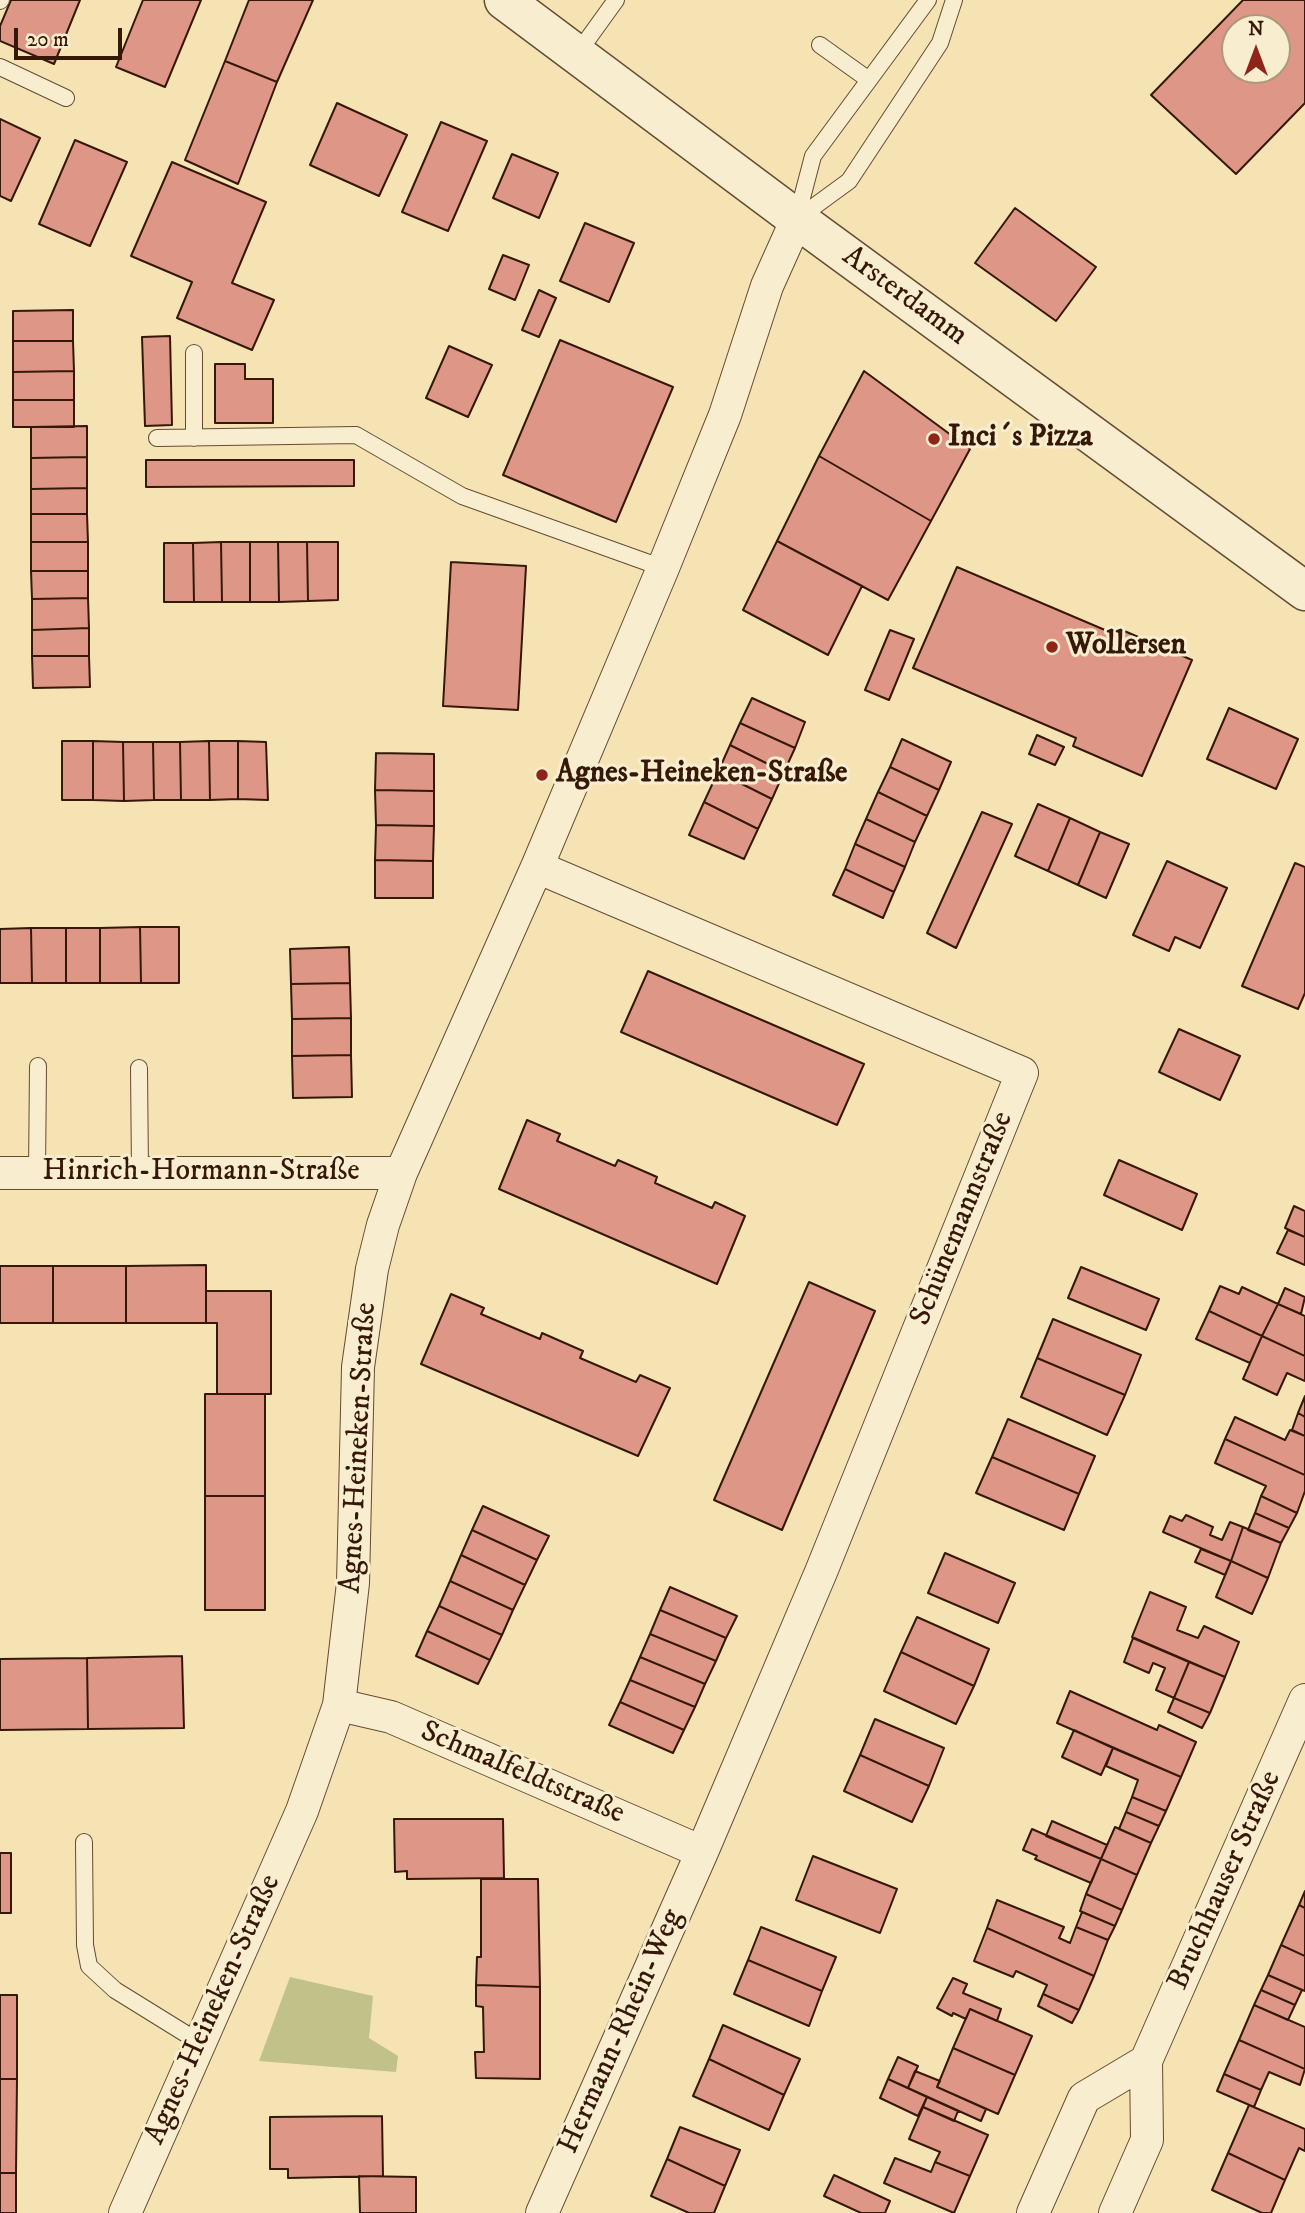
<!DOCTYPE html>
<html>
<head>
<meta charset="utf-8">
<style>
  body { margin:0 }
  #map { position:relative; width:1305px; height:2213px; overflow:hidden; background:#f5e3b4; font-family:"IM FELL DW Pica",serif }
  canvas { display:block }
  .north { position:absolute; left:1221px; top:14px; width:70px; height:70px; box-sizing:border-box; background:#f8edce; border:2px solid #aa987f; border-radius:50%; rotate:0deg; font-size:19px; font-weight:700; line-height:28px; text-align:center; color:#361808 }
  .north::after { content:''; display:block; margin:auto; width:24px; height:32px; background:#8f2418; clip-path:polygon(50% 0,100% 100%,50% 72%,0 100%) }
  .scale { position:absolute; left:14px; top:28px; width:108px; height:32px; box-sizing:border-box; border:4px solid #361808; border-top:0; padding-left:9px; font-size:21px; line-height:24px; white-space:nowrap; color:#361808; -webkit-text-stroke:5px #f8edce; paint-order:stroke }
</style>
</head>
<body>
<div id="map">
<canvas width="1305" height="2213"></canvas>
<div class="north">N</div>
<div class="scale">20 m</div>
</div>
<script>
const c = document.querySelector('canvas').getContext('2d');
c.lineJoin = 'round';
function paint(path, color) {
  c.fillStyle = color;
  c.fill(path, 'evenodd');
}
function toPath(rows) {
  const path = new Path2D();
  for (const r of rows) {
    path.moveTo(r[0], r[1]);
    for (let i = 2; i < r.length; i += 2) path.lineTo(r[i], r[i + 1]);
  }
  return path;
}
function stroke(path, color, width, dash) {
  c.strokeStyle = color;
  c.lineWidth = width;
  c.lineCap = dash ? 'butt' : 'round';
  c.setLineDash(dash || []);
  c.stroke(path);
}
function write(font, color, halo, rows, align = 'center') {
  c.font = font + ' "IM FELL DW Pica",serif';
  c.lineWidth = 6;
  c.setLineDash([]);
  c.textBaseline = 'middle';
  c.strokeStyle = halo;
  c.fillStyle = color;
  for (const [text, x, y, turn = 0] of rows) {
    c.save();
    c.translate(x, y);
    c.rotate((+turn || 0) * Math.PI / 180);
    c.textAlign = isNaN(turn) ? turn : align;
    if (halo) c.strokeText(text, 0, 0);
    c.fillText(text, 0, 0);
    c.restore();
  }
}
paint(toPath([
  [290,1977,373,1996,369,2038,398,2056,396,2072,259,2061]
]), '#c1c289');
const building = toPath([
  [11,0,80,0,54,64,0,41,0,26,11,0],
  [143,0,201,0,165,87,116,67,143,0],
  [249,0,313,0,277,82,225,61,249,0],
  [1243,0,1305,0,1305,103,1236,174,1151,95,1243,0],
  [1235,28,1277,28,1277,70,1235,70,1235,28],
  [225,61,277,82,238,184,185,160,225,61],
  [337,103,407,135,379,196,310,165,337,103],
  [0,119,40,138,11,201,0,196,0,119],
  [441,122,487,141,448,231,402,212,441,122],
  [75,140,127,162,90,246,39,224,75,140],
  [512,154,558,173,539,218,493,198,512,154],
  [172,162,266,202,232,283,274,300,252,350,177,318,192,282,131,256,172,162],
  [1015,208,1096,267,1056,321,975,263,1015,208],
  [585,223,634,243,609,302,560,281,585,223],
  [503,255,529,265,515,300,489,289,503,255],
  [539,290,556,298,539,337,522,330,539,290],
  [73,310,73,341,13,341,13,311,73,310],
  [170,336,172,425,145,426,142,337,170,336],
  [560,340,673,387,616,522,503,475,560,340],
  [13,341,73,341,74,371,13,372,13,341],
  [449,346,492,365,468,417,426,398,449,346],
  [215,364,245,364,245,379,273,379,273,423,215,423,215,364],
  [74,371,74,400,13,400,13,372,74,371],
  [864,371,970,449,931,521,819,456,864,371],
  [13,400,74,400,74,427,13,427,13,400],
  [87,426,87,457,31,458,31,427,87,426],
  [819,456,931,521,888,600,777,541,819,456],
  [87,457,87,488,31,489,31,458,87,457],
  [146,460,354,460,354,486,146,487,146,460],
  [87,488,87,514,31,514,31,489,87,488],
  [31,514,87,514,88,542,31,542,31,514],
  [777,541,862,586,828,655,743,610,777,541],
  [31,542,88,542,88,571,31,571,31,542],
  [221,542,222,602,194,602,193,543,221,542],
  [221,542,250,542,250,602,222,602,221,542],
  [250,542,278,542,279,602,250,602,250,542],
  [278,542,307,542,308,601,279,602,278,542],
  [307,542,338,542,338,600,308,601,307,542],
  [164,543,193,543,194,602,164,602,164,543],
  [451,562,526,566,518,710,443,706,451,562],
  [957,567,1119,636,1122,630,1192,660,1142,776,1073,746,1076,738,913,668,957,567],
  [31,571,88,571,88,598,32,599,31,571],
  [88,598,89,628,32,630,32,599,88,598],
  [89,628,89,656,32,656,32,630,89,628],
  [890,630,914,639,889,700,865,690,890,630],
  [32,656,89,656,90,687,33,688,32,656],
  [752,698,805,722,795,748,740,723,752,698],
  [1229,708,1298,739,1276,789,1207,759,1229,708],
  [740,723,795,748,784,772,730,745,740,723],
  [1037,735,1064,747,1055,765,1029,754,1037,735],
  [902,739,951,762,939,790,890,767,902,739],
  [62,741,93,741,93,800,62,800,62,741],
  [93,741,123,742,124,801,93,800,93,741],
  [209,741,210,800,181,800,180,742,209,741],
  [209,741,238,741,238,799,210,800,209,741],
  [238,741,266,742,268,800,238,799,238,741],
  [123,742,153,742,154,800,124,801,123,742],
  [153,742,180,742,181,800,154,800,153,742],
  [730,745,784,772,772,799,718,772,730,745],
  [376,753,434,754,434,791,375,790,376,753],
  [890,767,939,790,927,816,878,792,890,767],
  [718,772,772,799,758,829,704,802,718,772],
  [375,790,434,791,434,826,376,825,375,790],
  [878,792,927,816,915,842,866,819,878,792],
  [704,802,758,829,744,859,689,835,704,802],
  [1038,804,1070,818,1048,871,1015,856,1038,804],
  [982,812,1012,824,956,948,927,933,982,812],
  [1070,818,1100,832,1078,885,1048,871,1070,818],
  [866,819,915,842,905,867,855,844,866,819],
  [376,825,434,826,433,861,375,860,376,825],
  [1100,832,1129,844,1106,898,1078,885,1100,832],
  [855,844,905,867,894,892,845,869,855,844],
  [375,860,433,861,433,898,375,898,375,860],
  [1167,861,1227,888,1200,948,1175,937,1169,951,1133,935,1167,861],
  [1295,863,1305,867,1305,993,1298,1009,1242,986,1295,863],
  [845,869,894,892,883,918,833,895,845,869],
  [140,927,141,983,100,983,100,928,140,927],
  [140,927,179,927,179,983,141,983,140,927],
  [31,928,32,983,0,983,0,929,31,928],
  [31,928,66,928,66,983,32,983,31,928],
  [66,928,100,928,100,983,66,983,66,928],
  [349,947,350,983,291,984,290,949,349,947],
  [648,971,864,1064,837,1125,621,1032,648,971],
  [350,983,351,1018,292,1019,291,984,350,983],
  [351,1018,351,1055,292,1056,292,1019,351,1018],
  [1179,1029,1240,1056,1220,1100,1159,1072,1179,1029],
  [351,1055,352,1097,293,1098,292,1056,351,1055],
  [527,1120,560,1134,557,1141,615,1166,618,1160,657,1177,655,1183,712,1208,715,1202,745,1216,717,1284,499,1189,527,1120],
  [1119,1160,1197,1194,1182,1230,1104,1195,1119,1160],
  [1294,1206,1305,1211,1305,1237,1285,1228,1294,1206],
  [1288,1230,1305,1237,1305,1265,1277,1253,1288,1230],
  [206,1265,206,1323,126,1323,126,1266,206,1265],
  [0,1266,53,1266,53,1323,0,1323,0,1266],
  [53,1266,126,1266,126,1323,53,1323,53,1266],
  [1081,1267,1159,1299,1146,1330,1068,1298,1081,1267],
  [809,1282,875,1311,782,1530,714,1500,809,1282],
  [1220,1286,1239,1294,1242,1287,1278,1304,1262,1336,1209,1311,1220,1286],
  [1285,1288,1305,1297,1301,1314,1278,1304,1285,1288],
  [206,1291,271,1291,271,1394,217,1394,217,1323,206,1323,206,1291],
  [451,1294,484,1308,481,1314,540,1339,542,1333,583,1351,580,1358,636,1382,640,1375,670,1388,638,1456,421,1364,451,1294],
  [1278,1304,1305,1316,1305,1356,1262,1336,1278,1304],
  [1209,1311,1262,1336,1250,1363,1196,1339,1209,1311],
  [1053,1319,1141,1355,1125,1395,1037,1358,1053,1319],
  [1262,1336,1305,1356,1305,1381,1287,1373,1277,1395,1243,1379,1262,1336],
  [1037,1358,1125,1395,1107,1435,1021,1397,1037,1358],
  [205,1394,265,1394,265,1496,205,1496,205,1394],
  [1305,1396,1305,1417,1298,1413,1305,1396],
  [1298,1413,1305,1417,1305,1436,1292,1430,1298,1413],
  [1235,1417,1285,1440,1290,1430,1305,1436,1305,1475,1225,1439,1235,1417],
  [1008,1419,1095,1456,1079,1494,992,1457,1008,1419],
  [1225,1439,1305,1475,1305,1491,1297,1513,1261,1496,1266,1486,1215,1463,1225,1439],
  [992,1457,1079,1494,1064,1530,976,1493,992,1457],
  [205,1496,265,1496,265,1610,205,1610,205,1496],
  [1261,1496,1297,1513,1289,1528,1255,1513,1261,1496],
  [483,1506,549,1536,537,1560,472,1530,483,1506],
  [1255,1513,1289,1528,1281,1543,1248,1530,1255,1513],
  [1186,1515,1213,1527,1210,1535,1222,1540,1230,1522,1243,1527,1231,1561,1163,1532,1170,1516,1182,1521,1186,1515],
  [1243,1527,1281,1543,1268,1578,1231,1561,1243,1527],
  [472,1530,537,1560,525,1585,461,1555,472,1530],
  [1201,1549,1231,1561,1225,1575,1195,1562,1201,1549],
  [945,1553,1015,1583,998,1623,928,1593,945,1553],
  [461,1555,525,1585,513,1610,450,1581,461,1555],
  [1231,1561,1268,1578,1252,1614,1216,1597,1231,1561],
  [450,1581,513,1610,502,1635,439,1606,450,1581],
  [670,1587,737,1616,726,1638,660,1610,670,1587],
  [1150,1592,1186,1607,1177,1630,1198,1638,1204,1626,1239,1642,1225,1677,1132,1637,1150,1592],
  [439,1606,502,1635,490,1660,427,1631,439,1606],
  [660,1610,726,1638,716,1661,650,1634,660,1610],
  [917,1617,989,1649,974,1686,901,1652,917,1617],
  [427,1631,490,1660,478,1684,416,1656,427,1631],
  [650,1634,716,1661,705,1684,640,1657,650,1634],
  [1133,1638,1189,1662,1174,1698,1156,1690,1165,1668,1153,1663,1149,1673,1124,1662,1133,1638],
  [901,1652,974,1686,956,1724,884,1691,901,1652],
  [182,1656,184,1728,88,1729,87,1658,182,1656],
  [640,1657,705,1684,695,1707,630,1680,640,1657],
  [87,1658,88,1729,0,1730,0,1659,87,1658],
  [1189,1662,1225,1677,1210,1713,1174,1698,1189,1662],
  [630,1680,695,1707,684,1730,620,1702,630,1680],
  [1070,1691,1157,1730,1159,1725,1196,1742,1181,1777,1057,1723,1070,1691],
  [1174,1698,1210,1713,1202,1728,1168,1712,1174,1698],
  [620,1702,684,1730,673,1753,609,1725,620,1702],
  [875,1719,944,1748,929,1786,860,1755,875,1719],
  [1074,1730,1113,1748,1101,1775,1062,1757,1074,1730],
  [1113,1748,1181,1777,1166,1811,1132,1797,1138,1780,1106,1766,1113,1748],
  [860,1755,929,1786,912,1822,844,1791,860,1755],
  [1132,1797,1166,1811,1159,1826,1126,1812,1132,1797],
  [1126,1812,1159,1826,1151,1843,1119,1829,1126,1812],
  [394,1819,503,1819,504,1878,407,1879,407,1871,395,1872,394,1819],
  [1052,1821,1107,1845,1101,1859,1046,1836,1052,1821],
  [1115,1827,1151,1843,1137,1875,1101,1859,1115,1827],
  [1032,1829,1101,1859,1091,1883,1035,1859,1037,1856,1023,1850,1032,1829],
  [0,1853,11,1853,11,1913,0,1913,0,1853],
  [813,1856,897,1889,880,1933,796,1900,813,1856],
  [1101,1859,1137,1875,1122,1910,1086,1894,1101,1859],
  [481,1879,538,1879,540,1987,476,1985,477,1957,481,1957,481,1879],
  [1305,1891,1305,1908,1299,1905,1305,1891],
  [1086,1894,1122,1910,1115,1926,1080,1911,1086,1894],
  [997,1900,1064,1927,1059,1938,1070,1943,1076,1927,1108,1940,1094,1976,987,1928,997,1900],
  [1299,1905,1305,1908,1305,1956,1281,1945,1299,1905],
  [1082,1912,1115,1926,1108,1940,1076,1927,1082,1912],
  [761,1927,836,1957,822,1991,748,1960,761,1927],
  [987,1928,1094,1976,1079,2010,1043,1994,1047,1985,1016,1971,1013,1977,974,1961,987,1928],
  [1281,1945,1305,1956,1305,1991,1268,1975,1281,1945],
  [748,1960,822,1991,809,2026,734,1994,748,1960],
  [1268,1975,1302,1990,1295,2005,1261,1990,1268,1975],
  [953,1978,967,1984,963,1993,1001,2009,997,2021,970,2009,966,2019,953,2013,952,2016,937,2008,953,1978],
  [476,1985,540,1987,540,2079,476,2078,475,2052,484,2052,483,2007,476,2006,476,1985],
  [1261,1990,1295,2005,1288,2020,1254,2005,1261,1990],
  [1043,1994,1079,2010,1072,2023,1038,2006,1043,1994],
  [0,1995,17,1995,17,2079,0,2079,0,1995],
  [1254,2005,1305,2027,1305,2069,1239,2040,1254,2005],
  [970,2009,1032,2036,1015,2075,953,2048,970,2009],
  [723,2025,800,2059,784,2095,709,2059,723,2025],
  [1239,2040,1305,2069,1300,2085,1269,2072,1261,2090,1224,2074,1239,2040],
  [953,2048,1015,2075,998,2114,937,2087,953,2048],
  [898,2057,918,2066,908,2088,888,2079,898,2057],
  [709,2059,784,2095,769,2130,693,2096,709,2059],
  [915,2071,940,2081,937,2087,986,2109,981,2121,908,2088,915,2071],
  [1224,2074,1261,2090,1254,2107,1217,2091,1224,2074],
  [0,2079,17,2079,16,2173,0,2173,0,2079],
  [888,2079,927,2097,918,2116,880,2098,888,2079],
  [927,2097,958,2111,954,2121,923,2107,927,2097],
  [1249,2105,1305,2129,1305,2151,1299,2148,1285,2180,1228,2153,1249,2105],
  [923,2107,988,2135,970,2176,935,2162,940,2152,909,2139,923,2107],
  [382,2116,383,2176,288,2178,288,2169,270,2169,270,2117,382,2116],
  [680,2127,740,2150,725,2186,667,2159,680,2127],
  [1228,2153,1285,2180,1271,2213,1262,2213,1212,2190,1228,2153],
  [895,2158,931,2172,935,2162,970,2176,954,2213,884,2183,895,2158],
  [667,2159,725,2186,714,2213,689,2213,651,2196,667,2159],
  [0,2173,16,2173,16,2213,0,2213,0,2173],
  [834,2175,890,2201,885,2213,861,2213,824,2196,834,2175],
  [359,2176,416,2177,416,2213,360,2213,359,2176]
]);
paint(building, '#de9687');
stroke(building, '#361808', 2);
const service = toPath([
  [0,1,1,0],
  [820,45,869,80],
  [577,54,616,0],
  [0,67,66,98],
  [797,217,813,156,928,0],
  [797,219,849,181,940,43,954,0],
  [157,438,356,435,462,496,663,568],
  [194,438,194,353],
  [139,1068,140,1173],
  [37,1173,38,1066],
  [84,1842,85,1945,89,1966,115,1990,199,2042]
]);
const minor = toPath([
  [537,867,1022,1073,821,1572,702,1852,542,2213],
  [0,1173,401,1173],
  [339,1705,391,1717,702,1852],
  [125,2213,302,1811,339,1705,353,1583,358,1367,372,1269,383,1225,401,1173,537,867,663,568,725,415,767,286,797,219],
  [1033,2213,1084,2098,1146,2061],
  [1115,2213,1147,2140,1146,2061,1305,1700]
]);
const tertiary = toPath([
  [504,0,797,219,1305,591]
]);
stroke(service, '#664b33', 18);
stroke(minor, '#664b33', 34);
stroke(tertiary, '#664b33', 41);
stroke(service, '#f8edce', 16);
stroke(minor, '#f8edce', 32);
stroke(tertiary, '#f8edce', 38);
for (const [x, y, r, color] of [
  [934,439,7,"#8f2418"],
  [1052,647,7,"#8f2418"],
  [542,775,7,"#8f2418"]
]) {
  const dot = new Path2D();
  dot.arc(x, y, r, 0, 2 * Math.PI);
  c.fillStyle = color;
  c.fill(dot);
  stroke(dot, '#f8edce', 2.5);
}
write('30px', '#361808', '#f8edce', [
  ["Arsterdamm",904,297,36],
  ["Hinrich-Hormann-Straße",201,1173],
  ["Schünemannstraße",963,1219,-68],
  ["Agnes-Heineken-Straße",360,1448,-87],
  ["Schmalfeldtstraße",522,1774,23],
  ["Bruchhauser Straße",1226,1881,-66],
  ["Agnes-Heineken-Straße",214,2010,-66],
  ["Hermann-Rhein-Weg",622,2032,-66]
]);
write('bold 30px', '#361808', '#f8edce', [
  ["Inci´s Pizza",948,439],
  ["Wollersen",1066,647],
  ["Agnes-Heineken-Straße",556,775]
], 'left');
</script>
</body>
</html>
